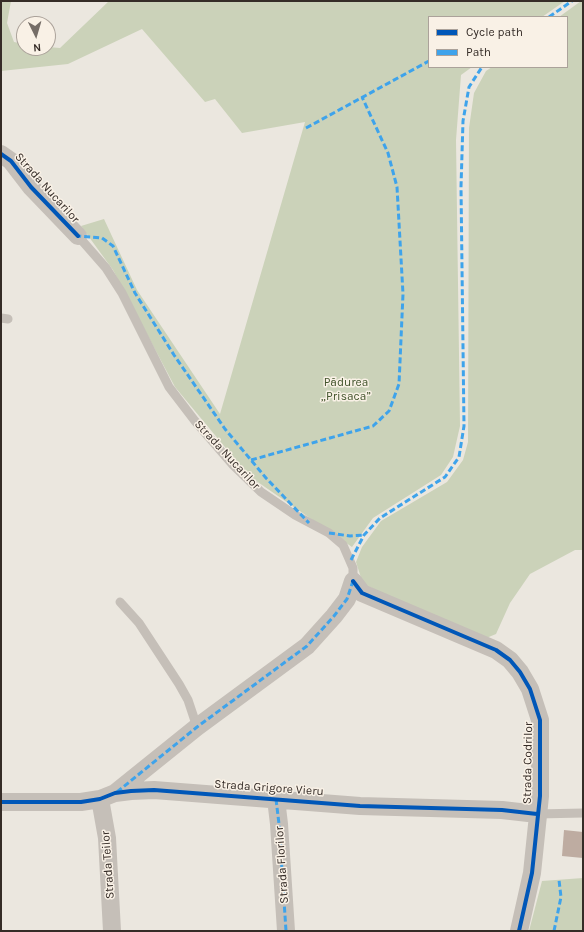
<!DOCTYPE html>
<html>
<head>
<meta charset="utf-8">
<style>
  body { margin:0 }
  #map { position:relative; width:584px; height:932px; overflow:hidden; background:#ebe7df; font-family:Karla,sans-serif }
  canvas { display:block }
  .frame { position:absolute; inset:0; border:2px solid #352c27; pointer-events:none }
  .legend { position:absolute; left:428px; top:16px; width:140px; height:52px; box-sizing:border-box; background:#f9f1e6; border:1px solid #aba29a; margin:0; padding:5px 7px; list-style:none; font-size:12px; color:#352c27 }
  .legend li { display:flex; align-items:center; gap:8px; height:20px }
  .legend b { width:20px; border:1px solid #aba29a }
  .north { position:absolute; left:16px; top:16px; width:40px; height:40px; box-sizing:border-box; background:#f9f1e6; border:1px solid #aba29a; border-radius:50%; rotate:175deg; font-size:11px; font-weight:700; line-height:16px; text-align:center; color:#352c27 }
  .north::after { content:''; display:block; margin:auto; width:14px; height:18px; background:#756d67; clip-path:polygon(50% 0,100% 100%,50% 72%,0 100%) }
</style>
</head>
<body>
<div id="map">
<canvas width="584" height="932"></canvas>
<div class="frame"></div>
<ul class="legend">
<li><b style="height:5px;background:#0057b8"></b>Cycle path</li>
<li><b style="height:5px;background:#3ea3eb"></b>Path</li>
</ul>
<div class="north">N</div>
</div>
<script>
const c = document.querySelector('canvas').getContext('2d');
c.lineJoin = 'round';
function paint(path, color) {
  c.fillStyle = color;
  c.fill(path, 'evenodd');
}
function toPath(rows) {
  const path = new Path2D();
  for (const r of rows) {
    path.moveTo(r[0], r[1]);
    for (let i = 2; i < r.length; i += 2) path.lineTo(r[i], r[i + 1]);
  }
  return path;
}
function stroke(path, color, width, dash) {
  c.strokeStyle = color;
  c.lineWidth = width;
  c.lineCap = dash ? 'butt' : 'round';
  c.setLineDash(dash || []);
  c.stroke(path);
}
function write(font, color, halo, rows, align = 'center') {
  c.font = font + ' Karla,sans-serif';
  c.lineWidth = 3;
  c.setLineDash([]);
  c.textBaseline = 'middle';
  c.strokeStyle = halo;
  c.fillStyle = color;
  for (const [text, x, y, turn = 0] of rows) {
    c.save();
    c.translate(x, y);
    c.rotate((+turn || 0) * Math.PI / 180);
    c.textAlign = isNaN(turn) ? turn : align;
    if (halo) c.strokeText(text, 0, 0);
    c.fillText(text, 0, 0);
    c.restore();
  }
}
paint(toPath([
  [1,1,11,1,7,23,14,42,24,44,24,48,48,47,60,48,109,1,565,1,542,17,429,17,429,67,472,67,461,75,456,140,460,426,453,457,441,475,373,518,352,547,249,476,175,387,113,270,81,226,104,219,137,290,220,414,305,122,242,133,215,99,205,102,142,29,68,64,1,71],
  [581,1,583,1,583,550,575,550,530,574,510,603,496,634,484,639,363,584,356,562,362,547,381,521,447,482,463,460,468,442,469,128,474,93,486,71,492,67,567,67,567,17,559,17],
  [583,878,583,931,529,931,542,881]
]), '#cbd2b9');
paint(toPath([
  [564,830,583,832,583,858,562,856]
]), '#beaca1');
stroke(toPath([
  [78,236,106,268,122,293,169,387,195,421,233,465,261,492,295,515,329,533,343,545,353,568,353,581],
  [1,318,8,319],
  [120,602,139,623,179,684,188,700,197,727],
  [537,814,583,813]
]), '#c5bfb8', 9);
stroke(toPath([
  [1,154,11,161,31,187,78,236],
  [353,581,362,593,496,650,510,660,520,672,530,689,540,720,540,796,532,873,519,931],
  [115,793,197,727,307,646,334,616,347,599,353,581],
  [100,799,107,838,112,931],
  [276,799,279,824,286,931],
  [1,802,81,802,100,799,115,793,131,791,154,790,360,806,502,810,537,814]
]), '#c5bfb8', 18);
stroke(toPath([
  [549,17,572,1],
  [306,128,429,61],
  [76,234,78,236,102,238,113,246,135,293,174,355,225,429,266,478,309,523],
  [251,460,373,426,389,411,399,384,403,294,397,187,388,153,362,97],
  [329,533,350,536,364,535],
  [351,560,364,535,380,518,445,477,459,457,464,426,461,187,463,121,469,87,482,67],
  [117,792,197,727,307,646,334,616,347,599,353,581],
  [276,799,279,824,286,931],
  [554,931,561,897,559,880]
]), '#3ea3eb', 3, [6, 3]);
stroke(toPath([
  [1,154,11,161,31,187,78,236],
  [353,581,362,593,496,650,510,660,520,672,530,689,540,720,540,796,532,873,519,931],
  [1,802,81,802,100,799,115,793,131,791,154,790,360,806,502,810,537,814]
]), '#0057b8', 4);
write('12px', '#352c27', '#f9f1e6', [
  ["Strada Nucarilor",47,188,48],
  ["Strada Nucarilor",227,455,47],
  ["Strada Codrilor",528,763,-89],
  ["Strada Grigore Vieru",269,788,4],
  ["Strada Teilor",108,865,-94],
  ["Strada Florilor",282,865,-94]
]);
write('12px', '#41532b', '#f9f1e6', [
  ["Pădurea",346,383],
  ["„Prisaca”",346,397]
]);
</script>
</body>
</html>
